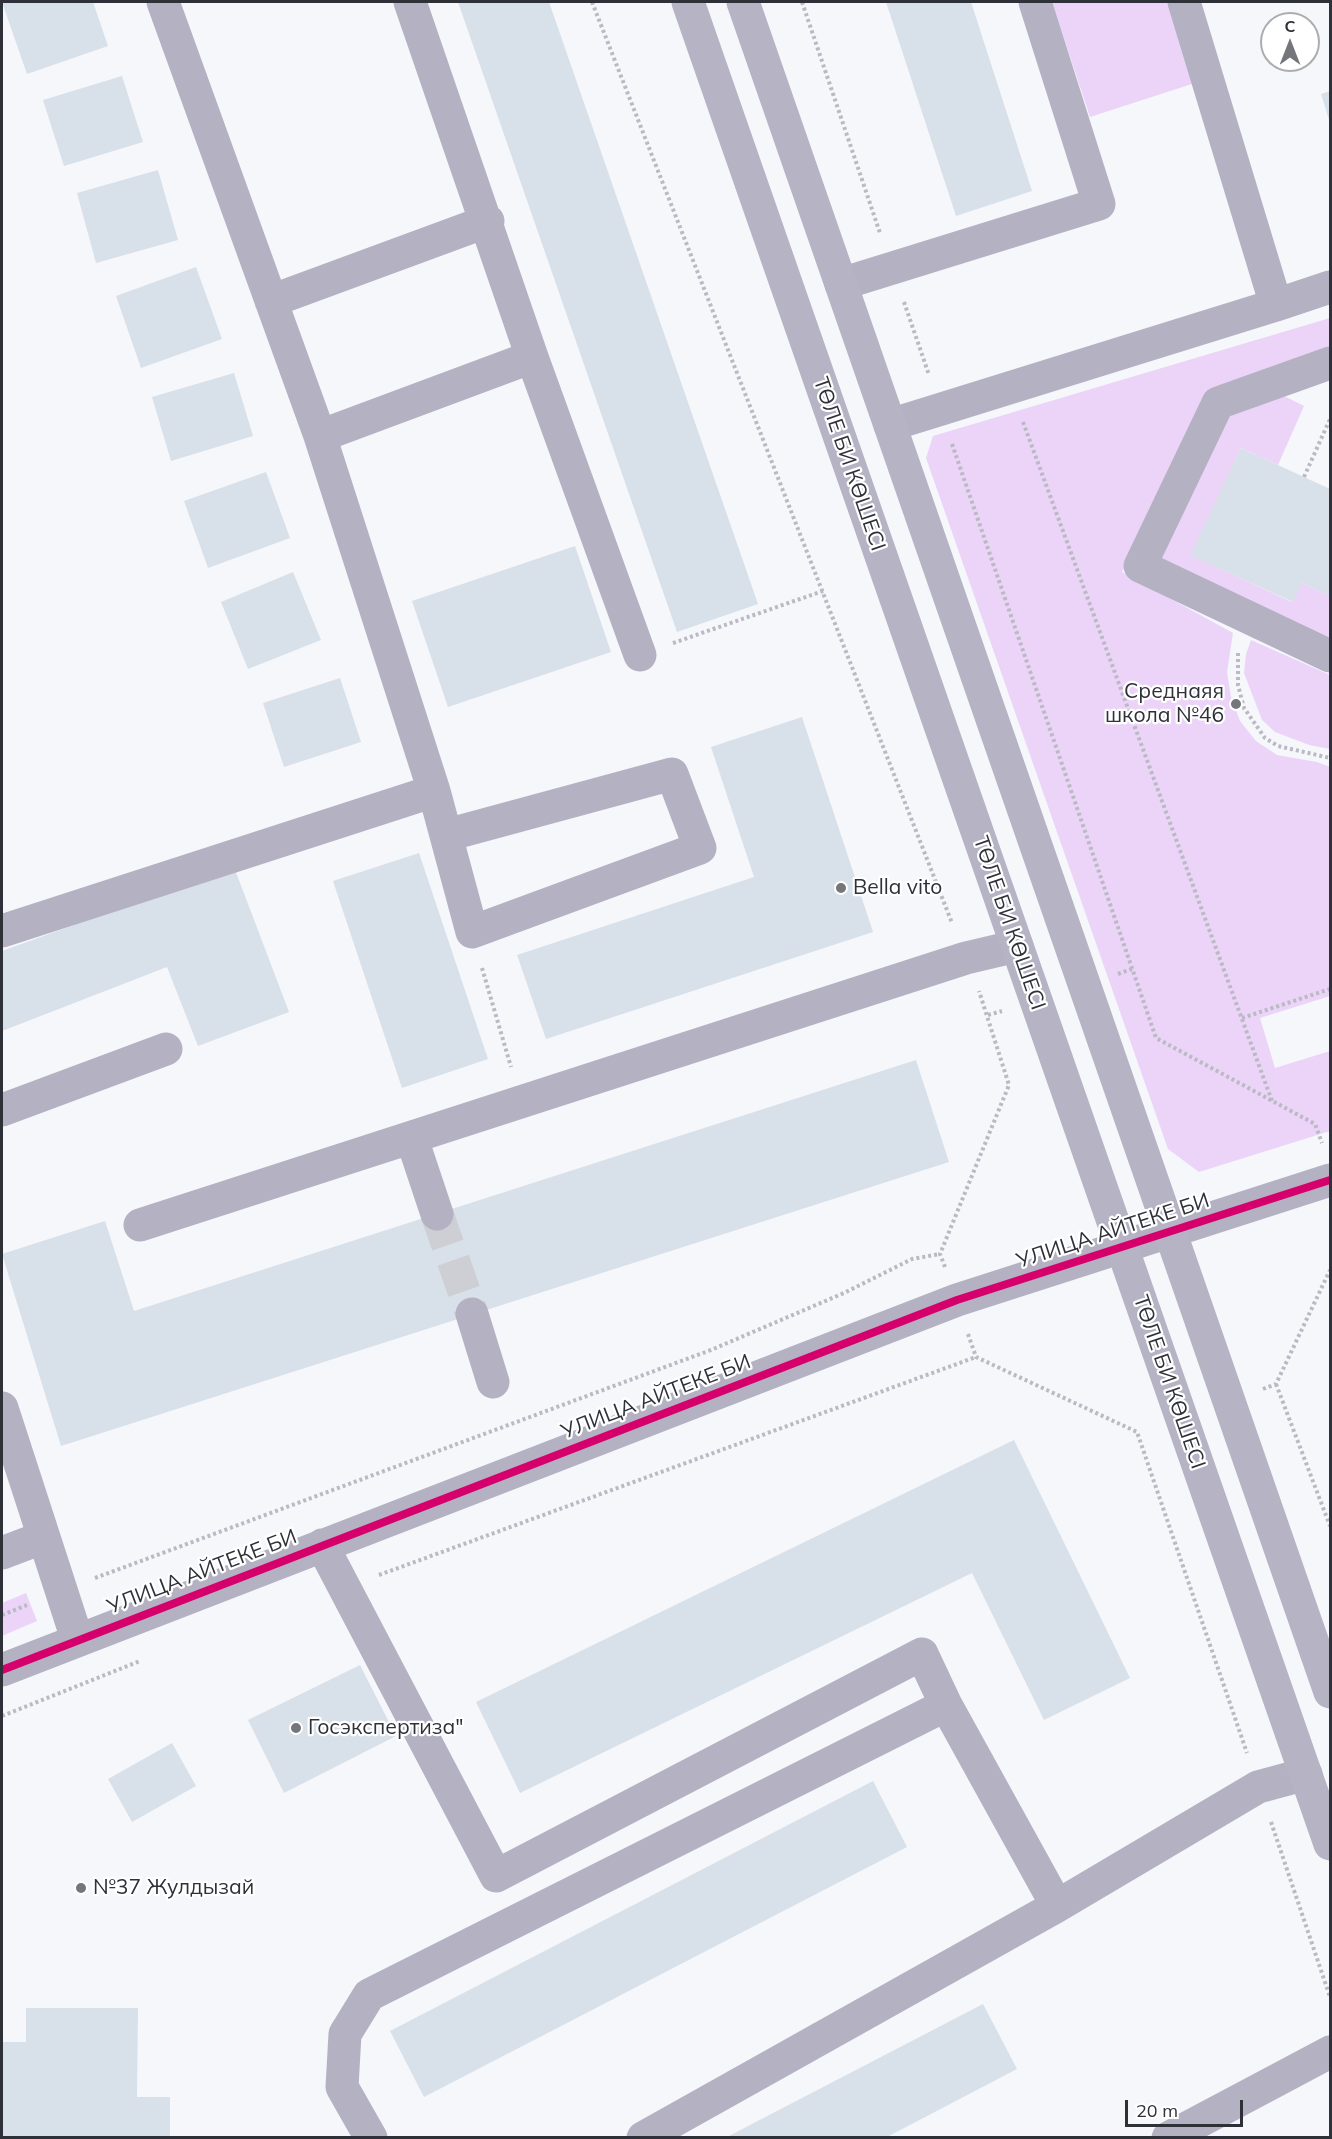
<!DOCTYPE html>
<html>
<head>
<meta charset="utf-8">
<style>
  body { margin:0 }
  #map { position:relative; width:1332px; height:2139px; overflow:hidden; background:#f5f7fb; font-family:Mulish,sans-serif }
  canvas { display:block }
  .frame { position:absolute; inset:0; border:3px solid #2f3138; pointer-events:none }
  .north { position:absolute; left:1260px; top:12px; width:60px; height:60px; box-sizing:border-box; background:#fff; border:2px solid #acadaf; border-radius:50%; rotate:0deg; font-size:16px; font-weight:700; line-height:24px; text-align:center; color:#2f3138 }
  .north::after { content:''; display:block; margin:auto; width:21px; height:27px; background:#74767c; clip-path:polygon(50% 0,100% 100%,50% 72%,0 100%) }
  .scale { position:absolute; left:1125px; top:2100px; width:118px; height:27px; box-sizing:border-box; border:3px solid #2f3138; border-top:0; padding-left:8px; font-size:18px; line-height:21px; white-space:nowrap; color:#2f3138; -webkit-text-stroke:4px #fff; paint-order:stroke }
</style>
</head>
<body>
<div id="map">
<canvas width="1332" height="2139"></canvas>
<div class="frame"></div>
<div class="north">С</div>
<div class="scale">20 m</div>
</div>
<script>
const c = document.querySelector('canvas').getContext('2d');
c.lineJoin = 'round';
function paint(path, color) {
  c.fillStyle = color;
  c.fill(path, 'evenodd');
}
function toPath(rows) {
  const path = new Path2D();
  for (const r of rows) {
    path.moveTo(r[0], r[1]);
    for (let i = 2; i < r.length; i += 2) path.lineTo(r[i], r[i + 1]);
  }
  return path;
}
function stroke(path, color, width, dash) {
  c.strokeStyle = color;
  c.lineWidth = width;
  c.lineCap = dash ? 'butt' : 'round';
  c.setLineDash(dash || []);
  c.stroke(path);
}
function write(font, color, halo, rows, align = 'center') {
  c.font = font + ' Mulish,sans-serif';
  c.lineWidth = 4.5;
  c.setLineDash([]);
  c.textBaseline = 'middle';
  c.strokeStyle = halo;
  c.fillStyle = color;
  for (const [text, x, y, turn = 0] of rows) {
    c.save();
    c.translate(x, y);
    c.rotate((+turn || 0) * Math.PI / 180);
    c.textAlign = isNaN(turn) ? turn : align;
    if (halo) c.strokeText(text, 0, 0);
    c.fillText(text, 0, 0);
    c.restore();
  }
}
paint(toPath([
  [1052,2,1172,2,1198,82,1090,117],
  [1330,318,1330,350,1208,393,1122,572,1233,633,1227,672,1231,697,1240,721,1256,741,1277,755,1317,762,1330,767,1330,996,1260,1018,1275,1068,1330,1051,1330,1131,1199,1172,1168,1149,926,458,933,436],
  [1282,395,1304,406,1278,465,1241,448,1191,555,1292,602,1302,583,1330,596,1330,641,1163,564,1159,551,1224,415],
  [1251,640,1330,675,1330,749,1309,745,1275,732,1262,720,1244,673,1246,654],
  [26,1593,37,1621,2,1636,2,1603]
]), '#ebd4f8');
paint(toPath([
  [2,2,93,2,108,46,27,74],
  [458,2,549,2,758,604,677,632],
  [886,2,971,2,1032,191,956,216],
  [122,76,143,142,64,166,43,100],
  [1330,91,1330,123,1321,94],
  [158,170,178,240,96,263,77,193],
  [196,267,222,339,141,368,116,296],
  [234,373,253,436,171,461,152,397],
  [1241,448,1330,489,1330,596,1302,583,1293,602,1190,555],
  [266,472,290,538,208,568,184,501],
  [575,546,611,652,448,707,412,601],
  [293,572,321,640,248,669,221,602],
  [340,678,361,742,284,767,263,703],
  [802,717,873,932,546,1039,517,955,754,877,711,747],
  [419,853,488,1059,402,1088,333,881],
  [234,867,289,1012,198,1046,167,967,2,1031,2,951],
  [916,1060,949,1162,61,1446,2,1254,105,1221,134,1311],
  [1014,1440,1130,1678,1044,1720,972,1573,520,1793,476,1702],
  [360,1665,396,1736,284,1793,248,1720],
  [172,1743,196,1786,132,1822,108,1779],
  [873,1781,907,1847,424,2097,390,2031],
  [983,2004,1017,2069,885,2138,725,2138],
  [26,2008,138,2008,137,2097,170,2097,170,2138,2,2138,2,2042,26,2042]
]), '#d8e0e9');
stroke(toPath([
  [437,1214,472,1314]
]), '#cdcfd4', 33, [33, 16]);
stroke(toPath([
  [592,2,952,923],
  [802,2,880,233],
  [904,302,929,375],
  [1023,422,1272,1101],
  [952,444,1156,1038,1315,1124,1322,1143],
  [1304,477,1330,419],
  [673,643,823,591],
  [1238,653,1238,685,1244,708,1265,738,1278,746,1330,758],
  [482,968,511,1067],
  [1118,974,1132,969],
  [988,1015,1002,1011],
  [1242,1018,1330,989],
  [945,1267,940,1254,1009,1085,979,991],
  [968,1334,976,1357,1137,1432,1247,1753],
  [1276,1384,1330,1526],
  [1263,1389,1276,1384,1330,1270],
  [379,1575,976,1357],
  [95,1578,711,1350,844,1293,912,1259,940,1254],
  [2,1615,27,1605],
  [2,1716,140,1661],
  [1271,1822,1330,1997]
]), '#bab9c4', 4, [3, 3]);
stroke(toPath([
  [163,2,320,436,434,791,472,932,700,848,672,774,447,835],
  [410,2,532,357,640,655],
  [1184,2,1276,305,1330,287],
  [841,284,1099,204,1035,2],
  [271,301,488,221],
  [1330,363,1218,403,1140,566,1330,656],
  [890,425,1276,305],
  [320,436,532,357],
  [2,931,434,791],
  [2,1110,166,1049],
  [412,1139,437,1214],
  [140,1225,966,958,1017,946],
  [472,1314,493,1382],
  [2,1408,77,1639],
  [322,1545,496,1876,922,1654,946,1705],
  [2,1553,44,1537],
  [2,1670,957,1300,1330,1180],
  [371,2138,342,2087,345,2034,369,1995,946,1705,1057,1906],
  [643,2138,1057,1906,1258,1787,1306,1774],
  [1168,2138,1330,2052]
]), '#b4b1c3', 33);
stroke(toPath([
  [688,2,1330,1844],
  [743,2,1330,1692]
]), '#b5b3c4', 33);
stroke(toPath([
  [2,1670,957,1300,1330,1180]
]), '#d6006c', 8);
for (const [x, y, r, color] of [
  [1236,704,6,"#74767c"],
  [841,888,6,"#74767c"],
  [296,1728,6,"#74767c"],
  [81,1888,6,"#74767c"]
]) {
  const dot = new Path2D();
  dot.arc(x, y, r, 0, 2 * Math.PI);
  c.fillStyle = color;
  c.fill(dot);
  stroke(dot, '#fff', 2);
}
write('21px', '#2f3138', '#fff', [
  ["ТӨЛЕ БИ КӨШЕСІ",849,464,71],
  ["ТӨЛЕ БИ КӨШЕСІ",1009,923,71],
  ["УЛИЦА АЙТЕКЕ БИ",1113,1231,-18],
  ["ТӨЛЕ БИ КӨШЕСІ",1169,1382,71],
  ["УЛИЦА АЙТЕКЕ БИ",656,1397,-21],
  ["УЛИЦА АЙТЕКЕ БИ",202,1572,-21]
]);
write('21px', '#2f3138', '#fff', [
  ["Среднаяя",1224,692,"right"],
  ["школа №46",1224,716,"right"],
  ["Bella vito",853,888],
  ["Госэкспертиза\"",308,1728],
  ["№37 Жулдызай",93,1888]
], 'left');
</script>
</body>
</html>
